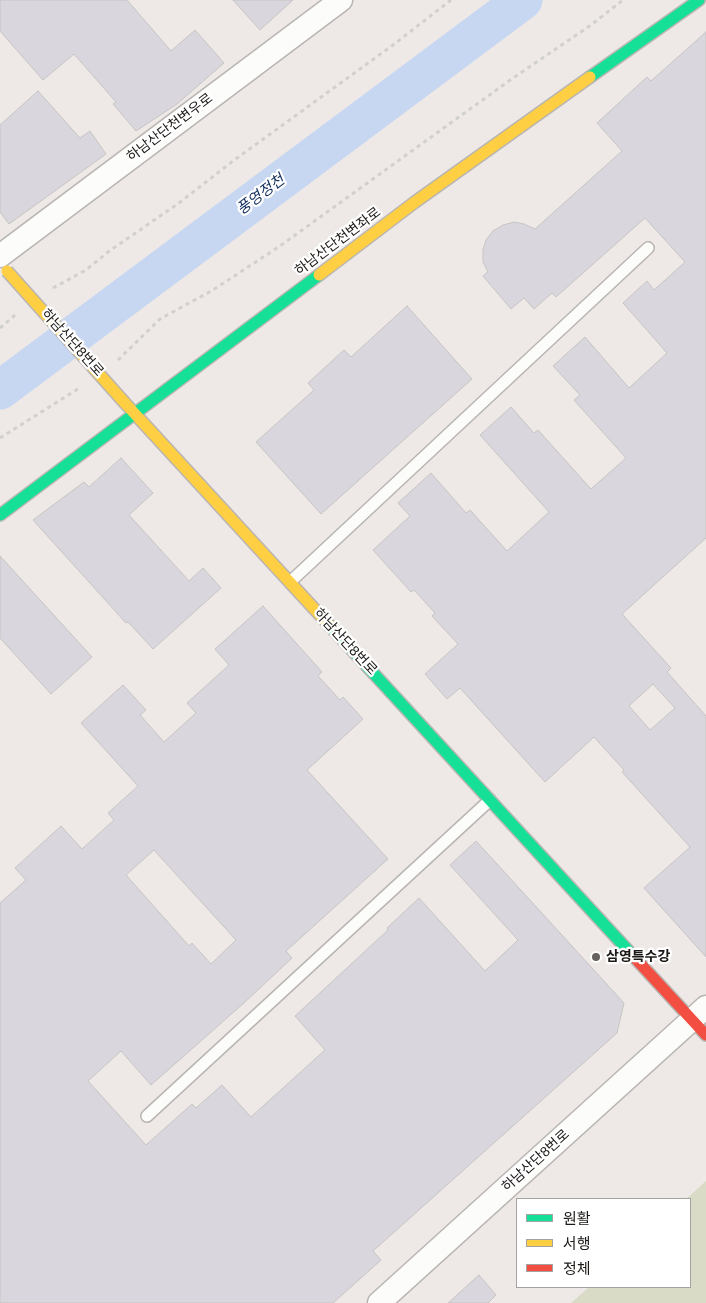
<!DOCTYPE html>
<html>
<head>
<meta charset="utf-8">
<style>
  body { margin:0 }
  #map { position:relative; width:706px; height:1303px; overflow:hidden; background:#eee9e6; font-family:Helvetica,"Noto Sans KR",sans-serif }
  canvas { display:block }
  .legend { position:absolute; left:516px; top:1198px; width:175px; height:90px; box-sizing:border-box; background:#fff; border:1px solid #a4a3a2; margin:0; padding:6px 9px; list-style:none; font-size:15px; color:#1c1917 }
  .legend li { display:flex; align-items:center; gap:10px; height:25px }
  .legend b { width:25px; border:1px solid #a4a3a2 }
</style>
</head>
<body>
<div id="map">
<canvas width="706" height="1303"></canvas>
<ul class="legend">
<li><b style="height:6px;background:#16e098"></b>원활</li>
<li><b style="height:6px;background:#ffcf43"></b>서행</li>
<li><b style="height:6px;background:#f24e42"></b>정체</li>
</ul>
</div>
<script>
const c = document.querySelector('canvas').getContext('2d');
c.lineJoin = 'round';
function paint(path, color) {
  c.fillStyle = color;
  c.fill(path, 'evenodd');
}
function toPath(rows) {
  const path = new Path2D();
  for (const r of rows) {
    path.moveTo(r[0], r[1]);
    for (let i = 2; i < r.length; i += 2) path.lineTo(r[i], r[i + 1]);
  }
  return path;
}
function stroke(path, color, width, dash) {
  c.strokeStyle = color;
  c.lineWidth = width;
  c.lineCap = dash ? 'butt' : 'round';
  c.setLineDash(dash || []);
  c.stroke(path);
}
function write(font, color, halo, rows, align = 'center') {
  c.font = font + ' Helvetica,"Noto Sans KR",sans-serif';
  c.lineWidth = 4.5;
  c.setLineDash([]);
  c.textBaseline = 'middle';
  c.strokeStyle = halo;
  c.fillStyle = color;
  for (const [text, x, y, turn = 0] of rows) {
    c.save();
    c.translate(x, y);
    c.rotate((+turn || 0) * Math.PI / 180);
    c.textAlign = isNaN(turn) ? turn : align;
    if (halo) c.strokeText(text, 0, 0);
    c.fillText(text, 0, 0);
    c.restore();
  }
}
paint(toPath([
  [706,1181,706,1303,571,1303,589,1287,690,1287,690,1199,686,1199]
]), '#dadbc7');
stroke(toPath([
  [0,390,523,0]
]), '#c7d7f2', 39);
const building = toPath([
  [0,0,127,0,171,51,195,30,224,63,177,104,136,131,113,104,116,102,74,54,43,80,0,31,0,0],
  [233,0,293,0,260,30,233,0],
  [706,32,706,538,622,614,671,668,667,672,706,716,706,957,644,888,690,847,622,772,624,770,594,737,545,782,460,688,447,699,425,674,458,644,432,616,435,613,414,590,411,592,373,550,410,516,398,503,431,473,466,513,470,510,507,551,549,512,480,435,511,407,534,433,538,430,591,489,626,458,574,400,580,395,553,366,585,337,629,388,667,353,623,303,647,281,654,290,685,262,645,218,556,297,552,293,534,309,524,298,511,309,483,276,488,272,483,262,483,250,486,240,493,231,503,225,514,222,524,224,535,229,622,151,597,123,647,77,651,81,706,32],
  [653,684,675,708,650,730,629,706,653,684],
  [38,91,80,138,90,131,106,154,9,224,0,212,0,125,38,91],
  [407,306,472,379,321,514,256,442,314,390,308,383,344,350,351,357,407,306],
  [121,458,153,493,129,515,189,581,203,568,221,588,153,649,128,622,126,623,33,520,84,482,89,487,121,458],
  [0,556,92,657,51,694,0,638,0,556],
  [263,606,322,672,318,676,340,700,343,697,363,719,307,770,388,859,286,951,292,958,245,1002,151,1085,121,1051,88,1081,146,1145,192,1104,196,1108,222,1085,251,1117,325,1050,295,1016,388,930,387,928,419,898,485,971,518,940,450,865,476,841,624,1003,617,1033,373,1251,381,1260,333,1303,0,1303,0,903,26,880,15,868,61,826,82,849,114,820,108,813,138,786,81,723,123,685,146,710,140,715,164,742,196,713,187,703,229,665,215,649,263,606],
  [154,850,236,940,211,964,192,943,189,946,126,875,154,850],
  [479,1275,496,1295,488,1303,448,1303,479,1275]
]);
paint(building, '#d9d6dd');
stroke(building, '#c6c4c3', 1);
const lane = toPath([
  [290,582,648,248],
  [147,1116,490,800]
]);
const street = toPath([
  [0,256,341,0],
  [379,1303,706,1007]
]);
const fast = toPath([
  [590,77,699,0],
  [0,515,319,275],
  [330,626,635,958]
]);
const slow = toPath([
  [319,275,415,202,590,77],
  [124,402,330,626]
]);
const jam = toPath([
  [635,958,706,1035]
]);
stroke(lane, '#b9b5b2', 14);
stroke(street, '#b9b5b2', 25);
stroke(fast, '#b9b5b2', 14);
stroke(slow, '#b9b5b2', 14);
stroke(jam, '#b9b5b2', 14);
stroke(toPath([
  [53,288,86,270,108,252,179,203,233,161,393,45,451,0],
  [0,328,15,315],
  [118,360,160,319,213,290,280,246,513,78,591,25,623,0],
  [0,438,81,387]
]), '#d1d0cf', 3, [4, 4]);
stroke(lane, '#fcfcfb', 11);
stroke(street, '#fcfcfb', 22);
stroke(fast, '#16e098', 11);
stroke(slow, '#ffcf43', 11);
stroke(jam, '#f24e42', 11);
const slowBridge = toPath([
  [7,271,124,402]
]);
stroke(slowBridge, '#b9b5b2', 14, []);
stroke(slowBridge, '#ffcf43', 11);
for (const [x, y, r, color] of [
  [596,957,5,"#66625f"]
]) {
  const dot = new Path2D();
  dot.arc(x, y, r, 0, 2 * Math.PI);
  c.fillStyle = color;
  c.fill(dot);
  stroke(dot, '#fff', 2);
}
write('14px', '#1c1917', '#fff', [
  ["하남산단천변우로",170,128,-37],
  ["하남산단천변좌로",338,242,-37],
  ["하남산단8번로",72,343,48],
  ["하남산단8번로",345,642,47],
  ["하남산단8번로",536,1161,-42]
]);
write('bold 14px', '#1c1917', '#fff', [
  ["삼영특수강",606,957]
], 'left');
write('italic 15px', '#102c5c', '#fff', [
  ["풍영정천",261,195,-37]
]);
</script>
</body>
</html>
